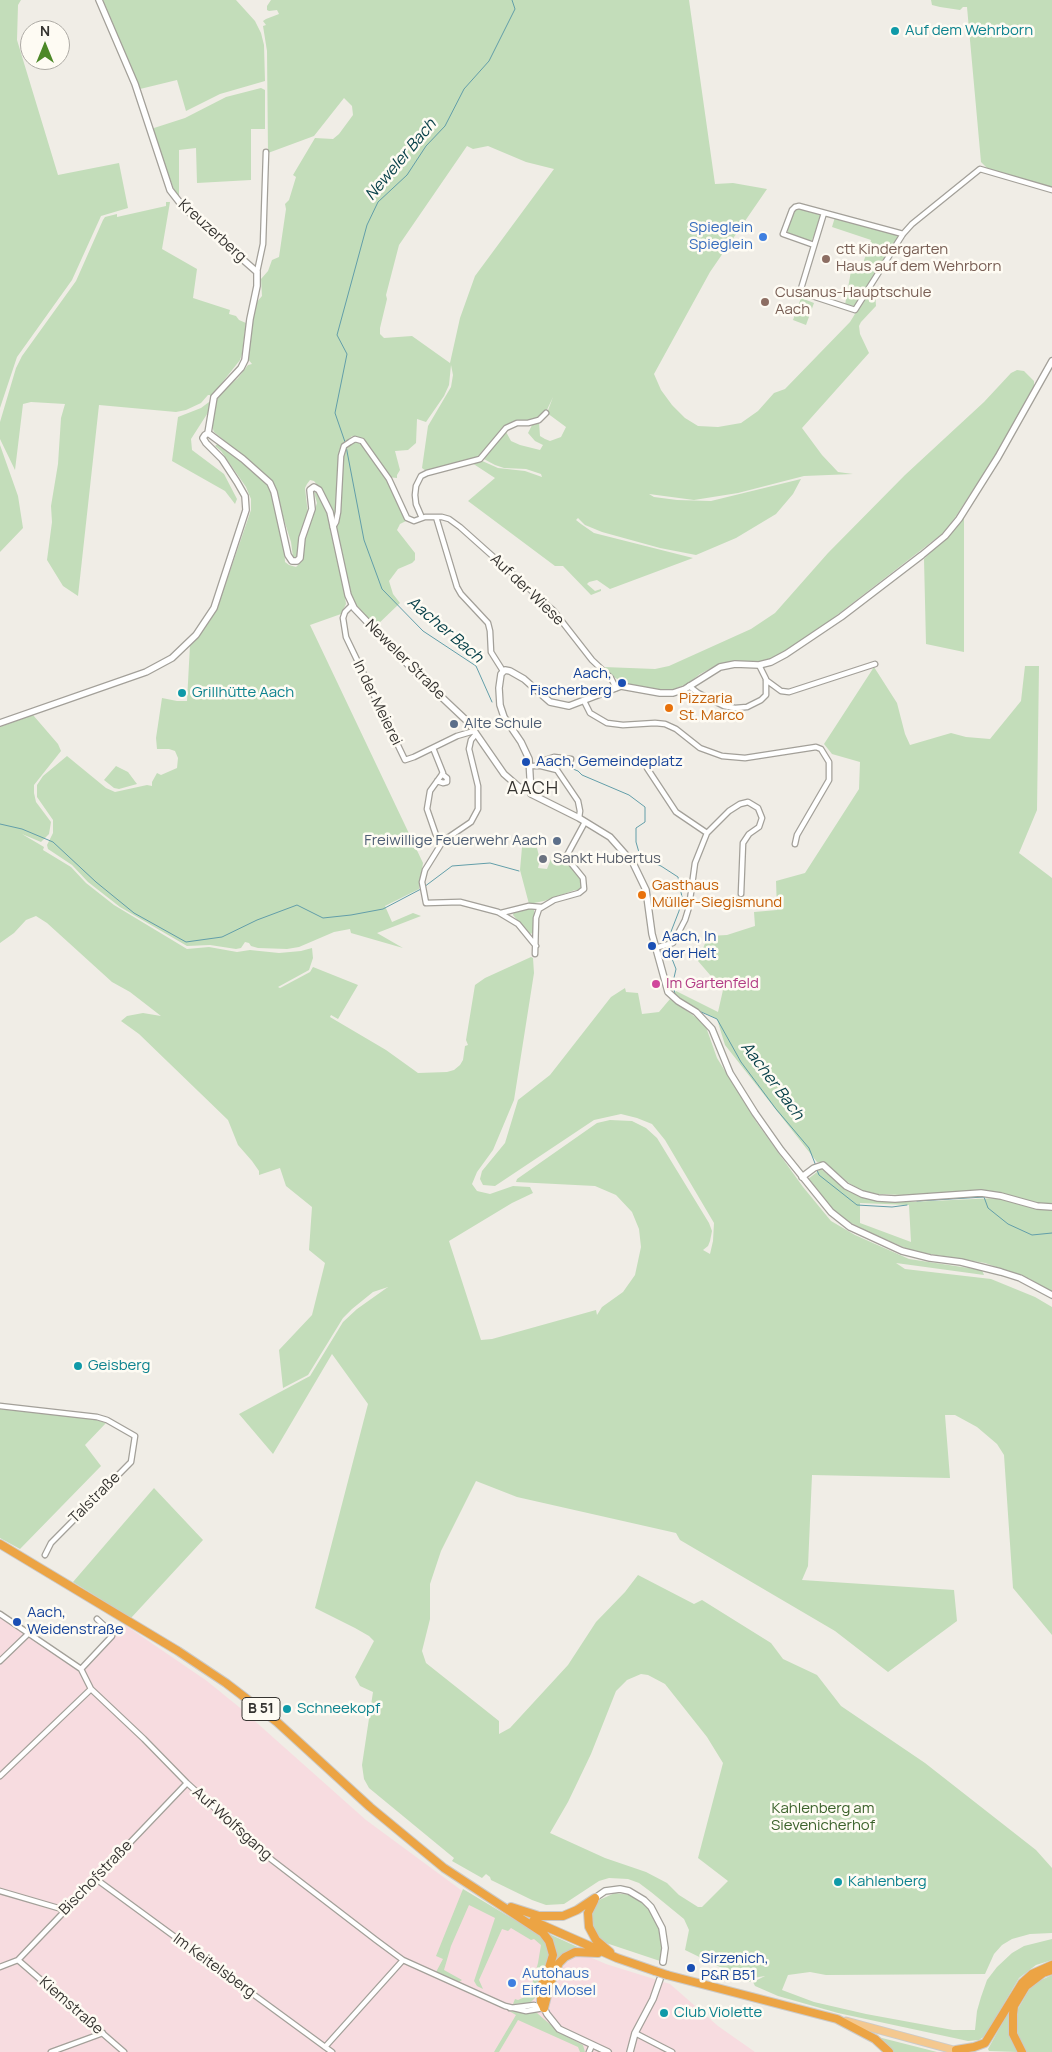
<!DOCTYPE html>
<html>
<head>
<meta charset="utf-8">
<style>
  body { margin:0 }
  #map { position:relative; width:1052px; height:2052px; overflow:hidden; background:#f0ede6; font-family:Manrope,sans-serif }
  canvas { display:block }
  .north { position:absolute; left:20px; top:20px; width:50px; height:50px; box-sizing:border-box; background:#fefbf3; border:1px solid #aeaba5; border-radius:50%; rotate:0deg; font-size:14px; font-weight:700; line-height:20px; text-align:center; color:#363431 }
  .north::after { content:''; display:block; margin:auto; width:18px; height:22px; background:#4c8827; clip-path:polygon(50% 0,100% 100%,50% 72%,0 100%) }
</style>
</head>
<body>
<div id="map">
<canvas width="1052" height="2052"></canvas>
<div class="north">N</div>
</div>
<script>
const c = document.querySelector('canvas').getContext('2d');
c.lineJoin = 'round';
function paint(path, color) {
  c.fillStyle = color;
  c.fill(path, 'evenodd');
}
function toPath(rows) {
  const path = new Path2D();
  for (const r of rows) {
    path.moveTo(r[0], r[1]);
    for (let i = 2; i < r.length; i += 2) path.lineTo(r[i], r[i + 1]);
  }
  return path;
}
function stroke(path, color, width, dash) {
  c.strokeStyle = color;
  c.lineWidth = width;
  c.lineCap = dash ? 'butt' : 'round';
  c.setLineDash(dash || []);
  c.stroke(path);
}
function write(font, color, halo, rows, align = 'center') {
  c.font = font + ' Manrope,sans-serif';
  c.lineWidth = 5;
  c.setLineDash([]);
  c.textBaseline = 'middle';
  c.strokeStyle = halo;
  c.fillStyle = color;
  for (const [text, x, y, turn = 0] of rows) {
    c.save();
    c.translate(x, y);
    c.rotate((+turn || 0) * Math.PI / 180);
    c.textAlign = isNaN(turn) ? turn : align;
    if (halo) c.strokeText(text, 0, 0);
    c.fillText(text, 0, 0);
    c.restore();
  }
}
paint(toPath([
  [0,1614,81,1669,112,1636,125,1625,207,1681,239,1707,366,1820,499,1918,606,1964,670,1984,718,2026,755,2052,0,2052]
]), '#f7dce0');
paint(toPath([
  [0,0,21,0,18,5,17,40,58,175,119,163,128,208,101,216,72,280,17,357,0,408],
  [103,0,236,0,255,21,261,33,264,45,265,81,220,94,186,111,177,80,140,89],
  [271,0,689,0,715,184,733,183,767,189,710,272,654,374,661,390,672,405,685,418,698,426,718,427,741,423,758,411,774,393,785,389,850,322,871,288,875,292,876,306,861,322,859,326,860,334,869,353,802,428,822,455,838,472,853,474,804,476,738,493,694,500,649,494,654,497,677,500,711,501,801,479,793,494,776,514,736,538,696,555,660,548,602,532,585,525,578,518,576,520,581,524,594,533,693,558,610,589,597,580,589,582,587,584,595,591,601,589,601,591,591,595,563,566,555,566,468,501,495,478,472,463,480,460,498,468,525,471,542,477,541,474,526,469,504,468,495,465,482,458,505,430,511,441,520,445,540,450,543,445,535,441,528,433,533,423,539,422,540,436,545,439,550,441,561,437,566,427,547,413,553,397,546,412,539,419,506,427,477,459,426,471,422,468,428,426,451,387,453,375,451,365,449,385,444,396,426,422,417,419,416,443,408,450,395,451,400,470,397,475,397,478,388,477,357,438,352,436,343,446,339,455,335,521,323,492,314,481,310,480,307,484,305,488,308,514,301,532,298,553,296,557,293,557,291,542,272,482,262,472,214,432,211,424,213,423,215,402,224,390,238,378,248,365,252,364,248,359,253,317,256,303,262,296,261,279,268,271,272,260,279,257,286,209,285,204,289,200,296,177,293,175,315,138,333,139,339,134,353,115,352,106,344,98,314,136,268,153,267,51,263,26,266,25,263,21,266,19,279,14,277,10,269,11,267,10,267,6],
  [467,146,473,149,488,146,526,162,554,169,475,276,460,318,450,363,412,336,384,338,380,334,380,328,387,299,386,295,399,245],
  [931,0,1052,0,1052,189,989,170,981,162,967,7,963,7,960,10,940,7,932,5],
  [261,88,265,90,265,129,251,129,251,180,197,183,196,148,179,150,179,198,175,192,152,131,154,128,185,118,226,97],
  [166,202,170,202,162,249,197,269,193,298,230,310,229,314,236,316,239,320,246,323,242,354,240,360,210,398,210,395,208,395,201,403,186,410,176,412,99,405,78,596,63,586,47,560,52,522,51,506,58,464,61,418,65,404,31,402,23,404,15,470,0,439,0,422,16,368,22,356,76,281,103,220,105,217,117,214,117,217,166,206],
  [797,208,820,215,821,219,811,242,788,233,787,228,794,211],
  [835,217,899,235,859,302,854,306,845,305,851,271,860,272,871,240,832,227],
  [801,298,814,303,806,325,793,320],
  [1017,370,1024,371,1034,381,1034,388,993,459,947,530,806,639,774,658,760,662,731,662,717,665,700,674,687,684,669,691,656,690,622,682,609,674,604,667,655,669,669,666,751,629,775,613,828,553,905,475,984,402,1011,373],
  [209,402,209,411,191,439,192,450,224,474,237,499,235,504,225,491,172,461,178,417,201,408],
  [355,441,361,444,387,477,406,521,400,524,397,530,415,553,415,560,412,563,398,569,389,581,393,594,400,603,375,627,352,600,336,530,339,511,340,464,345,448],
  [219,443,252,469,268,484,271,491,284,543,285,562,289,565,296,567,302,561,303,545,317,503,314,492,318,494,328,515,344,589,346,604,341,614,310,625,423,863,419,889,385,906,392,922,413,913,421,916,377,933,403,948,351,933,350,929,334,932,299,947,287,949,258,948,251,946,249,943,245,942,241,948,236,949,210,945,187,946,120,907,88,882,72,865,48,849,47,845,53,833,53,820,37,797,37,785,43,776,67,756,106,788,115,792,147,785,152,786,152,782,157,773,161,775,177,768,178,758,175,751,169,749,157,749,156,738,162,698,177,701,187,701,190,645,209,622,217,609,251,510,251,499,246,487,221,451,215,446],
  [0,445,18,496,23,528,0,552],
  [964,517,964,652,926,644,924,559],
  [1025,666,1039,666,1037,810,1019,853,1052,878,1052,1204,1042,1204,1005,1194,980,1190,904,1195,878,1194,862,1191,849,1183,824,1162,817,1162,725,1045,717,1019,687,1005,672,995,676,991,718,1012,723,990,698,961,708,936,727,935,755,926,754,912,777,910,776,881,805,873,859,789,860,762,832,754,824,744,874,667,897,703,905,734,910,745,951,733,966,737,990,739,1021,701],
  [33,715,58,744,61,751,34,785,34,793,36,802,51,822,49,834,41,842,22,834,44,847,43,850,71,867,86,883,114,905,187,949,209,947,237,952,250,950,279,953,301,951,312,948,313,958,309,970,278,987,280,988,310,972,313,967,358,985,338,1019,331,1015,330,1017,386,1050,418,1073,447,1072,454,1070,460,1065,463,1060,465,1046,468,1045,466,1040,475,985,485,978,531,957,533,958,534,973,514,1100,493,1150,477,1172,472,1184,477,1191,490,1194,513,1186,530,1187,533,1193,512,1203,449,1241,481,1340,492,1339,596,1310,597,1315,602,1307,623,1292,635,1275,641,1247,639,1229,632,1212,616,1195,595,1186,516,1182,517,1179,597,1123,610,1120,632,1121,646,1128,657,1138,709,1223,712,1231,710,1241,708,1246,703,1250,710,1254,713,1241,714,1223,665,1140,652,1124,637,1118,621,1114,594,1120,495,1186,483,1185,480,1179,482,1171,505,1143,518,1100,550,1075,611,997,625,988,626,992,638,993,642,1014,659,1012,670,999,701,1021,706,1027,717,1058,757,1123,803,1187,831,1221,855,1235,909,1259,982,1270,984,1275,896,1263,905,1269,991,1279,1035,1297,1052,1307,1052,1635,1013,1588,1004,1455,997,1444,977,1427,955,1415,945,1415,950,1478,812,1475,808,1566,802,1580,954,1590,957,1621,888,1672,835,1631,680,1540,676,1533,517,1497,476,1481,441,1551,430,1584,430,1619,422,1651,426,1663,499,1721,499,1734,510,1728,568,1665,596,1622,625,1592,638,1575,694,1604,702,1600,771,1643,783,1659,817,1675,841,1706,925,1763,1036,1850,1052,1868,1052,1933,1030,1934,1012,1939,1002,1945,994,1954,985,1974,826,1975,810,1972,788,1975,782,1990,814,2002,866,2014,953,2030,975,2030,977,2011,981,1997,987,1980,997,1967,1012,1953,1024,1946,1052,1939,1052,1960,1036,1965,1019,1978,985,2036,979,2040,968,2041,838,2013,778,1996,755,1986,753,1982,765,1976,753,1978,750,1982,745,1979,745,1976,722,1968,685,1950,689,1930,684,1919,651,1892,639,1883,628,1879,609,1878,599,1881,564,1904,546,1905,532,1900,491,1880,490,1877,486,1874,482,1878,452,1861,454,1858,369,1788,364,1779,362,1765,373,1692,360,1686,355,1677,374,1641,369,1636,355,1628,315,1608,368,1404,332,1354,273,1454,239,1414,310,1376,343,1322,357,1309,388,1287,373,1292,352,1309,343,1318,308,1375,283,1388,279,1350,312,1315,325,1263,309,1250,312,1207,286,1186,280,1168,259,1175,259,1171,252,1161,238,1145,228,1120,139,1034,121,1021,127,1016,143,1013,161,1016,130,992,112,982,47,923,36,916,26,920,14,933,0,943,0,727],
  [641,1674,648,1675,665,1684,707,1737,723,1763,698,1858,728,1881,702,1907,698,1907,679,1895,667,1883,646,1872,605,1858,550,1833,568,1802,591,1754,616,1691,627,1680],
  [116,766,128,772,137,784,119,789,114,788,104,780],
  [522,847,537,848,540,860,538,868,547,869,551,859,566,861,570,865,583,883,581,892,575,890,544,901,529,904,520,870],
  [534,907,534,933,529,934,513,915,514,911],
  [821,1169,848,1191,866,1199,909,1202,997,1198,1052,1209,1052,1293,1030,1279,985,1263,912,1251,869,1232,839,1217,808,1179],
  [860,1203,909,1205,911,1242,860,1223],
  [0,1409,91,1418,106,1423,85,1445,101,1466,20,1549,0,1538],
  [154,1488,203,1540,131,1618,73,1582],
  [463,1889,508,1916,542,1933,550,1952,538,1995,530,2003,513,2004,515,1999,518,2000,529,1995,538,1963,541,1945,534,1939,531,1940,511,1928,508,1931,502,1929,479,1980,483,1989,477,1986,474,1981,495,1918,469,1905,451,1946,444,1970,462,1980,459,1982,436,1972,443,1959,436,1956],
  [615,1893,631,1895,646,1905,653,1913,658,1922,662,1942,660,1961,603,1942,596,1935,593,1929,591,1917,592,1910,597,1901],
  [547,1933,582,1949,564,1955,544,1998,544,1985,553,1965],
  [1052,1975,1052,2052,1026,2052,1017,2032,1018,2009,1030,1988,1039,1981],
  [509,2011,537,2013,560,2033,583,2045,585,2052,580,2052,578,2047,518,2020,499,2052,494,2052,516,2015],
  [1009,2011,1009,2029,1017,2052,989,2051,988,2049],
  [878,2037,937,2052,894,2052]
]), '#c3ddba');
stroke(toPath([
  [345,442,335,413,347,354,337,335,367,225,378,202,407,175,426,146,445,126,464,89,489,61,515,9,512,0],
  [346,446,364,540,382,589,423,631,476,666,492,702],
  [563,765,578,771,582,775,629,795,645,807,645,822,636,828,636,842,640,856,645,860,661,866,678,877,682,897,679,911,667,942],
  [0,824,22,829,53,842,96,882,134,913,186,942,222,937,257,920,297,905,323,918,351,915,383,909,421,889],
  [424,887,452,866,490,863,519,871],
  [667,946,676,969,673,982,675,995],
  [699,1011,717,1019,741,1062,776,1109,809,1148,816,1166],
  [817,1170,819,1175,857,1205,892,1207,907,1205],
  [917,1201,984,1197,988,1208,1008,1224,1032,1235,1052,1233]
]), '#629ea9', 1);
const street = toPath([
  [824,213,800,292,855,310,903,234,912,224,980,169,1052,190],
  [814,245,783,234,792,210,795,207,799,206,903,234],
  [257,272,263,244,266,152],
  [436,517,457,587,461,594,488,623,490,631,491,652,503,671],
  [422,518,416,504,415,495,416,486,421,476,427,473,480,459,506,428,517,423,528,423,539,420,546,413],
  [333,527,336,522,338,512,341,456,344,446,350,442,355,439,362,441,389,479,407,518,414,521,425,517,442,517,449,519,460,527,553,610,592,660,611,678,616,688],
  [352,605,345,612,343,618,346,637,405,760,414,757,457,736,474,731],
  [766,680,781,691,789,692,875,664],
  [689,686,698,693,724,706,735,708,747,707,761,700,766,695,766,679,759,665],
  [584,701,590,713,607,723,623,725,655,723,665,724,676,729,700,748,722,756,745,758,816,747,821,749,829,762,829,780,797,835,795,844],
  [476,734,471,740,469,749,478,786,478,809,471,822,443,841,425,870,422,882,426,903,460,902,498,912,518,924,536,946],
  [433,748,443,773,430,791,427,809,436,835,443,841],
  [531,766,541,766,557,770,578,801,580,811,579,818],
  [541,766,545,760,554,757,571,759],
  [647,768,676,812,707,833],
  [437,781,443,783,447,782,447,778,442,774],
  [501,913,529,906,541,907],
  [655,948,673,943,685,920,689,907,695,863,707,833,729,811,740,804,748,802,758,808,762,818,759,827,749,834,743,843,741,894],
  [535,954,536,918,539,909,554,900,579,893,584,889,583,878,566,857,585,822],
  [0,1406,97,1417,107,1420,135,1436,131,1462,51,1543,45,1555],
  [0,1614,81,1669,112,1636,111,1632,97,1619],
  [0,1661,28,1634],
  [81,1669,91,1689,144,1739,187,1783,272,1860,376,1940,403,1960,505,2006,526,2011,544,2008],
  [0,1776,91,1689],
  [96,1879,332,2052],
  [0,1891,65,1910],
  [18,1960,124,2052],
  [0,1967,18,1960,187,1783],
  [510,2008,534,2005,544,2008],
  [635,2033,672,2052],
  [325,2047,403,1960],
  [51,2052,103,2033],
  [589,2052,592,2045]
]);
const secondary = toPath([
  [1052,361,998,457,959,519,945,536,922,555,841,617,786,654,771,662,759,665,735,664,720,667,685,689,673,693,660,693,621,686,569,706,550,702,524,679,510,671,505,670,501,674,499,688,500,705,504,717,521,742,529,759,531,794,579,818,610,837,633,863,646,890,652,934,668,992,678,1001,696,1012,712,1029,730,1073,755,1113,781,1150,831,1212,850,1227,902,1251,930,1258,961,1262,1001,1272,1020,1278,1052,1295],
  [208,433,243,459,270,483,274,492,288,555,292,561,297,561,300,558,302,538,312,509,310,490,314,487,319,490,330,512,348,595,354,608,415,672,468,722,504,774,519,787,530,789],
  [0,723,146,672,172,658,196,635,214,608,246,510,245,496,237,482,222,459,206,443,203,438,205,435,208,433,214,397,241,368,245,360,250,319,257,286,257,272,184,208,170,190,135,84,99,0],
  [802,1177,814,1168,823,1165,846,1186,862,1194,878,1198,895,1199,981,1193,1001,1196,1037,1206,1052,1207],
  [595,1898,605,1891,620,1889,629,1891,644,1900,651,1907,662,1928,665,1948,663,1962],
  [544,2008,547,2014,559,2029,608,2052],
  [630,2052,635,2033,653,1999,660,1979]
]);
const primary = toPath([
  [846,2021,961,2052]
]);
const highway = toPath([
  [0,1544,178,1651,226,1683,277,1722,370,1807,444,1868,543,1933,549,1941,553,1955,549,1968,541,1986,541,2002,544,2008],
  [594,1901,588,1913,589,1927,596,1940,610,1952],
  [511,1907,539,1916,563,1916,577,1910,595,1898],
  [533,1921,617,1958,655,1971],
  [667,1975,837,2019,875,2039,889,2052],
  [544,2008,550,1984,559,1963,565,1957,575,1952,598,1953],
  [956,2050,974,2047,985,2043,1022,1983,1032,1974,1052,1965],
  [1022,2052,1013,2034,1013,2014,1014,2006,1026,1986,1043,1973,1052,1970]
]);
stroke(street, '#a3a099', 7);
stroke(secondary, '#a3a099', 8);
stroke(primary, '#cbcac9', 9);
stroke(highway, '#cbcac9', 10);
stroke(street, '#fff', 4.5);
stroke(secondary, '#fff', 5.5);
stroke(primary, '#f4c88f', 7);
stroke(highway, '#eca444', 8);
const highwayBridge = toPath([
  [655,1971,667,1975]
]);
stroke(highwayBridge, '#cbcac9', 10, []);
stroke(highwayBridge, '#eca444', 8);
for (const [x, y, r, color] of [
  [895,31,5,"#0f9aa8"],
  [763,237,5,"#3f7fe0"],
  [826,259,5,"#8d6e63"],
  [765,302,5,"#8d6e63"],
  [622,683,5,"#1a4fb4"],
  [182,693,5,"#0f9aa8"],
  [669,708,5,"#e8710a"],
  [454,724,5,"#5c6f8a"],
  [526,762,5,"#1a4fb4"],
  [557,841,5,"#5c6f8a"],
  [543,859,5,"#6b7280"],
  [642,895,5,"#e8710a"],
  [652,946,5,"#1a4fb4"],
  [656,984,5,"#d1479c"],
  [78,1366,5,"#0f9aa8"],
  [17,1622,5,"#1a4fb4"],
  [287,1709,5,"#0f9aa8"],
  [838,1882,5,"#0f9aa8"],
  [691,1968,5,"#1a4fb4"],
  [512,1983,5,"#3f7fe0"],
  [664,2013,5,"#0f9aa8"]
]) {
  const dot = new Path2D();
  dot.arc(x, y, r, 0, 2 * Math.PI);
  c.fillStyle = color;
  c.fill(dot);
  stroke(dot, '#fefbf3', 2);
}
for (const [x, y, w] of [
  [261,1709,38]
]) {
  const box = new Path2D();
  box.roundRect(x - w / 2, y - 11.5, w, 23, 4);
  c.fillStyle = '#fefbf3';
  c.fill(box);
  stroke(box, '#363431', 1);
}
write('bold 14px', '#363431', null, [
  ["B 51",261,1709]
]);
write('15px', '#0d838f', '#fefbf3', [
  ["Auf dem Wehrborn",905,31],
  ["Grillhütte Aach",192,693],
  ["Geisberg",88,1366],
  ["Schneekopf",297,1709],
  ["Kahlenberg",848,1882],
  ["Club Violette",674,2013]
], 'left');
write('15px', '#366cbe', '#fefbf3', [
  ["Spieglein",753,228],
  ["Spieglein",753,245],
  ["Autohaus",522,1974,"left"],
  ["Eifel Mosel",522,1991,"left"]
], 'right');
write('15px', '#363431', '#fefbf3', [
  ["Kreuzerberg",212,231,42],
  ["Auf der Wiese",527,590,44],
  ["Neweler Straße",405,660,45],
  ["In der Meierei",377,703,64],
  ["Talstraße",95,1498,-45],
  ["Auf Wolfsgang",232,1824,42],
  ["Bischofstraße",96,1878,-46],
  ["Im Keitelsberg",214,1966,36],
  ["Kiemstraße",71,2006,41]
]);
write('15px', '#785e54', '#fefbf3', [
  ["ctt Kindergarten",836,250],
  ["Haus auf dem Wehrborn",836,267],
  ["Cusanus-Hauptschule",775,293],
  ["Aach",775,310]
], 'left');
write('15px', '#164399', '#fefbf3', [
  ["Aach,",612,674,"right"],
  ["Fischerberg",612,691,"right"],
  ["Aach, Gemeindeplatz",536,762],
  ["Aach, In",662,937],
  ["der Helt",662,954],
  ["Aach,",27,1613],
  ["Weidenstraße",27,1630],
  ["Sirzenich,",701,1959],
  ["P&R B51",701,1976]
], 'left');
write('15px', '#c56008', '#fefbf3', [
  ["Pizzaria",679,699],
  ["St. Marco",679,716],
  ["Gasthaus",652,886],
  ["Müller-Siegismund",652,903]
], 'left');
write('15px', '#4e5e75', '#fefbf3', [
  ["Alte Schule",464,724],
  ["Freiwillige Feuerwehr Aach",547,841,"right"]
], 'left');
write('15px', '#5b616d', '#fefbf3', [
  ["Sankt Hubertus",553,859]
], 'left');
write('15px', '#b23c85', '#fefbf3', [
  ["Im Gartenfeld",666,984]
], 'left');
write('15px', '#3b622b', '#fefbf3', [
  ["Kahlenberg am",823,1809],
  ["Sievenicherhof",823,1826]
]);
write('italic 16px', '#08414a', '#fefbf3', [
  ["Neweler Bach",401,160,-50],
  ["Aacher Bach",445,630,40],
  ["Aacher Bach",772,1081,53]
]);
c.letterSpacing = '1px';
write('18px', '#363431', '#fefbf3', [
  ["AACH",533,789]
]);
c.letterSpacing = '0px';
</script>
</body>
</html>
